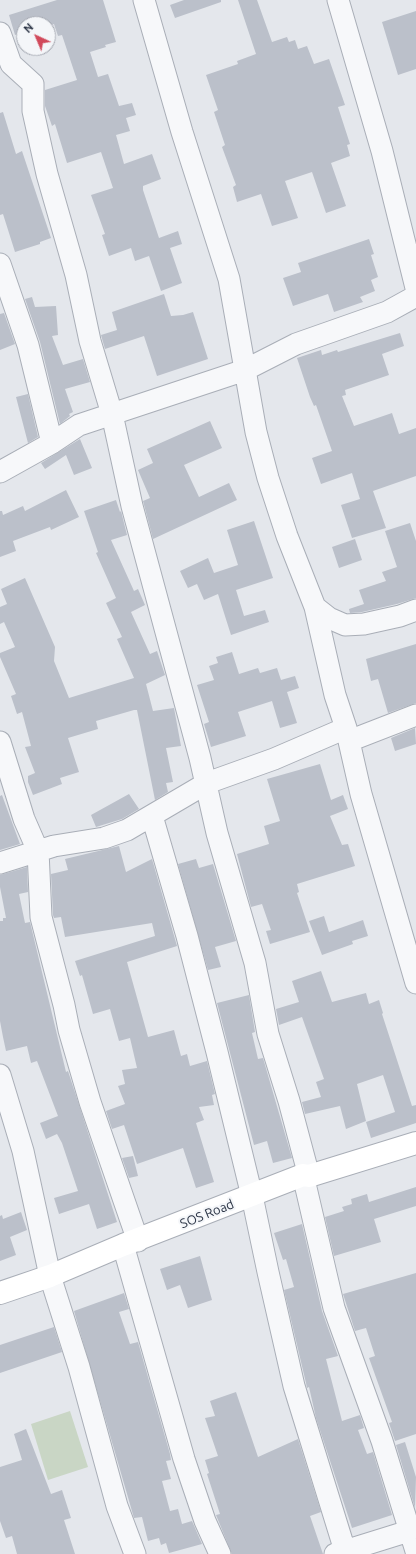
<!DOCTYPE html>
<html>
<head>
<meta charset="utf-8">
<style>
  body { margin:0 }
  #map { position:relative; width:416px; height:1554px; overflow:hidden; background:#e4e7ec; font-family:Ubuntu,sans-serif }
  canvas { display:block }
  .north { position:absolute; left:16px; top:16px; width:40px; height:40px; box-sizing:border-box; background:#f4f6f9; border:1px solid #a4a8b1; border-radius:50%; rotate:316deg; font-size:11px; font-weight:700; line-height:16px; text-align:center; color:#2b3445 }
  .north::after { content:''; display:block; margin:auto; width:14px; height:18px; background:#d1495b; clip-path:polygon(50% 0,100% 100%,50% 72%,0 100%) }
</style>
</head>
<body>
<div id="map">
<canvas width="416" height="1554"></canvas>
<div class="north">N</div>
</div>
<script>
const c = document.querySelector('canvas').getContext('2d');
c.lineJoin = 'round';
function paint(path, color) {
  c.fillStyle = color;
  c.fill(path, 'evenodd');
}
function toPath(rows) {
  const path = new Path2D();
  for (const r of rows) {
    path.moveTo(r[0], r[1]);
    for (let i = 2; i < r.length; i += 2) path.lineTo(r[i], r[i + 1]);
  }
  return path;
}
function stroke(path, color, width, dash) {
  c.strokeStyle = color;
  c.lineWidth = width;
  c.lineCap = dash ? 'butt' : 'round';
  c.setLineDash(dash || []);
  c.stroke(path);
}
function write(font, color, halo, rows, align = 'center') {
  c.font = font + ' Ubuntu,sans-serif';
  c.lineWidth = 4;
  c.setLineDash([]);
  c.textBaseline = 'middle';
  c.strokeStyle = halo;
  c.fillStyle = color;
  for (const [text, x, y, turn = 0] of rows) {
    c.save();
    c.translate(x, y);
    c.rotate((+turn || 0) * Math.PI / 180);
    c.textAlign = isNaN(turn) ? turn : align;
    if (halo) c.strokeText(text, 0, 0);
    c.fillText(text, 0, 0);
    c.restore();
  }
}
paint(toPath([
  [70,1411,88,1467,48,1480,31,1424]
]), '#c9d6c5');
paint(toPath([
  [57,0,103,0,116,42,105,45,106,47,90,52,98,77,108,74,119,106,132,103,136,115,126,118,130,131,116,135,124,164,152,154,161,179,143,186,143,190,159,238,178,231,182,244,170,248,182,283,161,291,149,256,135,261,131,248,109,256,102,235,105,234,91,195,113,188,101,152,67,163,55,124,52,126,45,106,45,90,77,80,62,35,58,36,54,24,48,26,48,24,24,24,24,32,15,35,9,15],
  [184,0,221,0,221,2,175,18,170,5],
  [238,0,257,0,272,42,287,37,289,42,295,40,298,49,307,46,314,64,329,59,345,105,338,107,350,144,347,145,350,156,331,163,346,206,326,213,312,172,285,181,298,218,272,226,261,194,237,202,233,187,236,185,222,147,225,145,214,112,218,110,206,75,238,64,237,61,256,54],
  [416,11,416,69,398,75,382,22],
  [3,112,16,154,22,151,51,238,40,242,40,244,15,252,3,214,0,215,0,113],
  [369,239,374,254,371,255,378,277,371,280,375,291,360,297,363,302,334,312,328,294,293,306,283,278,301,272,298,263],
  [164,294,171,316,183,315,193,312,208,359,157,376,144,336,105,349,101,335,117,330,112,312],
  [32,297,35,307,56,306,58,335,52,336,63,365,83,359,90,382,65,389,73,412,69,414,70,416,60,424,40,342,25,299],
  [4,313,15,344,0,350,0,314],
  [400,333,404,346,382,354,389,375,345,390,346,395,342,396,354,426,392,413,399,434,416,428,416,476,373,491,386,528,352,538,341,505,360,499,352,473,321,484,312,458,332,451,316,405,314,406,310,397,297,358,321,350,322,355,337,350,338,352],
  [28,394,38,437,28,443,16,397],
  [210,421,222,448,184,465,199,497,229,483,237,500,153,539,143,501,150,498,138,470,153,463,147,449],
  [80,439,92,468,74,475,66,455,45,469,41,463],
  [66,490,79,517,51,530,50,527,13,541,16,551,0,557,0,511,2,511,3,515,23,506,25,511],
  [116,500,120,512,121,511,127,535,111,540,134,591,138,589,145,605,131,612,150,654,157,651,165,675,146,684,153,711,174,708,181,746,166,748,173,782,166,783,168,792,155,800,137,710,134,710,96,721,98,729,68,738,79,772,60,778,62,784,33,795,28,782,28,776,35,773,25,747,31,746,22,712,17,714,11,696,16,694,0,657,0,653,15,647,4,622,0,624,0,607,7,604,1,589,25,578,55,647,54,661,69,698,134,678,117,639,122,637,106,603,116,598,96,553,98,552,84,511],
  [254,521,273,578,236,590,244,616,265,610,269,622,231,635,218,594,204,600,197,584,188,588,180,571,208,558,214,573,238,565,227,530],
  [410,523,416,541,416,598,397,604,362,612,350,613,349,609,364,604,359,590,386,581,382,572,397,567,385,531],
  [355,539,362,560,339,568,332,547],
  [416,644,416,703,388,713,378,679,371,681,366,659],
  [232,652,239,674,258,668,260,673,277,668,281,680,295,676,299,688,287,692,297,723,280,728,272,701,238,712,246,736,211,747,204,724,209,722,197,685,214,680,209,666,218,663,216,657],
  [415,728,416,744,395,751,391,738],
  [320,764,331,800,343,795,348,809,330,816,342,845,348,844,355,866,297,884,299,892,297,893,310,932,270,944,266,931,271,930,262,904,251,907,237,854,269,844,264,826,280,821,267,779],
  [129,794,139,809,122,819,96,827,91,815],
  [2,795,20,844,0,850,0,796],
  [119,846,126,872,152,859,177,946,127,962,148,1037,174,1030,181,1056,187,1054,190,1066,207,1061,215,1094,212,1095,214,1105,199,1107,204,1120,196,1123,214,1182,196,1188,183,1148,137,1164,124,1125,112,1129,106,1111,125,1104,118,1086,125,1084,122,1070,137,1068,130,1038,119,1041,110,1009,93,1014,82,975,80,976,75,961,155,936,152,923,65,937,61,917,54,918,53,915,51,874,68,870,65,859],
  [196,859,199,868,213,864,236,941,215,947,221,967,208,970,178,864],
  [27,867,28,892,19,894,25,923,30,922,66,1072,68,1071,117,1222,97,1229,89,1204,59,1214,54,1198,78,1191,62,1143,57,1134,46,1139,40,1123,58,1116,37,1061,31,1063,27,1046,6,1051,3,1037,0,1021,0,921,3,921,3,918,6,918,0,887,0,875],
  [324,916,329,932,363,920,368,936,352,941,353,944,322,955,309,921],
  [321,971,332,1002,366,993,369,1004,379,1000,383,1013,382,1014,412,1106,416,1105,416,1123,371,1138,366,1122,395,1112,383,1075,357,1084,366,1121,346,1129,340,1106,305,1114,302,1102,321,1097,316,1082,324,1079,302,1017,279,1025,276,1009,299,1002,292,981],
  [249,995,255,1032,252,1033,258,1059,263,1058,292,1158,273,1163,267,1141,254,1145,217,1003],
  [133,1156,138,1176,129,1178,122,1158],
  [416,1187,416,1206,374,1219,381,1242,334,1256,325,1217,344,1211,342,1207,352,1204,351,1199,367,1194,369,1202],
  [21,1212,27,1230,10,1237,16,1255,0,1261,0,1216,2,1215,3,1219],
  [302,1224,322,1311,338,1356,326,1359,342,1421,360,1415,364,1428,358,1430,367,1454,373,1452,392,1515,352,1528,316,1418,309,1387,307,1388,306,1383,284,1290,294,1287,286,1259,283,1260,274,1233],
  [200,1256,212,1300,188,1308,180,1285,167,1290,160,1269],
  [416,1273,416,1434,395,1441,389,1423,392,1422,369,1358,375,1356,366,1328,355,1331,343,1294],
  [124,1293,129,1309,119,1312,130,1344,138,1342,170,1454,171,1460,166,1461,171,1479,162,1481,170,1511,178,1509,182,1524,192,1521,202,1544,169,1553,166,1543,161,1545,159,1538,148,1541,142,1517,134,1518,74,1311],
  [54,1327,62,1352,0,1373,0,1345],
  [236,1392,258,1457,298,1439,321,1512,310,1516,323,1554,232,1554,216,1515,220,1514,207,1474,209,1473,205,1460,218,1456,205,1418,215,1416,210,1401],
  [26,1429,51,1494,62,1490,71,1518,64,1520,75,1554,17,1554,12,1536,6,1538,0,1521,0,1467,22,1460,14,1434],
  [405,1442,416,1477,415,1508,396,1445]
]), '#bbc0ca');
const street = toPath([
  [144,0,182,132,229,279,256,432,268,478,287,536,315,607,335,695,346,728,361,794,416,983],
  [338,0,382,151,416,288],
  [0,33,11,64,33,84,33,111,47,174,76,275,90,341,112,414,132,506,200,758,217,833,255,963,268,1034,289,1101,309,1176],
  [0,264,28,345,52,443],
  [0,472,52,443,79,425,245,370,296,344,387,312,416,296],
  [315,607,329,618,345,625,364,624,400,616,416,610],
  [349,741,416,715],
  [0,742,24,819,38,851,41,917,64,1005,69,1030,90,1102,138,1241],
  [152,816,187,936,217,1052,252,1196,268,1272,294,1386,346,1554],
  [0,863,54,846,104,838,127,830,207,783,274,759,346,728],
  [0,1075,23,1151,50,1276,79,1367,117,1506,135,1554],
  [303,1175,334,1308,382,1441,416,1551],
  [123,1245,184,1459,205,1521,220,1554],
  [335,1554,409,1531]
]);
const secondary = toPath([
  [0,1293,50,1276,123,1245,303,1175,309,1176,416,1143]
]);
stroke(street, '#a9aeb7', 23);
stroke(secondary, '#a9aeb7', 24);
stroke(street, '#f7f8fa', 21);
stroke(secondary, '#fff', 22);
write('13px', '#2b3445', '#f4f6f9', [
  ["SOS Road",207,1214,-22]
]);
</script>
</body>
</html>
